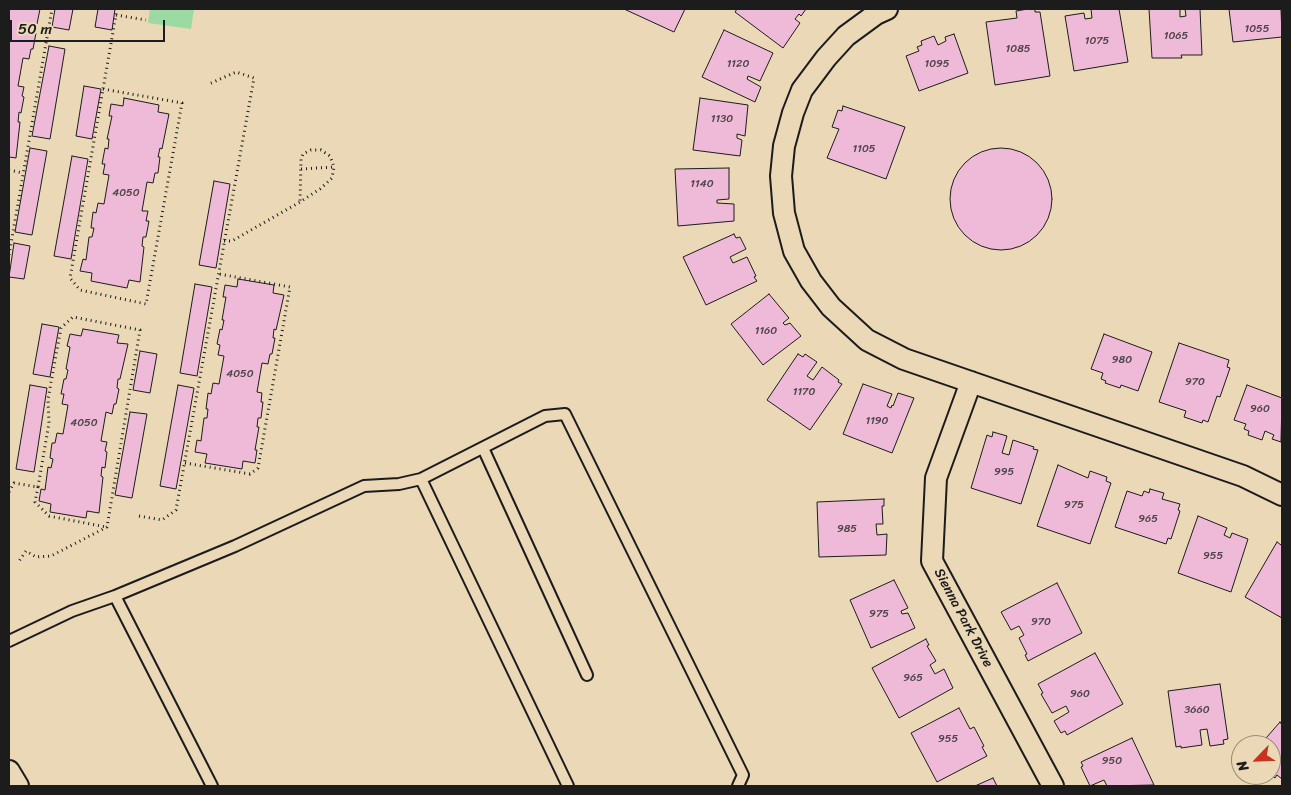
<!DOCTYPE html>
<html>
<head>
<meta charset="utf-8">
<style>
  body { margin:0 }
  #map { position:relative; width:1291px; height:795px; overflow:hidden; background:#ebd8b6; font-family:Sriracha,sans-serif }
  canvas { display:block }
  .frame { position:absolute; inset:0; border:10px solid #1c1c1c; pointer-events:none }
  .north { position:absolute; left:1231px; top:735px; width:50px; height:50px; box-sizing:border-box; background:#ebd8b6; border:1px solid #988d78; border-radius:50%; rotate:246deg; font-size:14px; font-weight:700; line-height:20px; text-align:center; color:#1c1c1c }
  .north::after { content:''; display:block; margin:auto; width:18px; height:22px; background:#c8321e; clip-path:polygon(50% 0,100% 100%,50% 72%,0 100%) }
  .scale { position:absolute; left:10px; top:20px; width:155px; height:22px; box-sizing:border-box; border:2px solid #1c1c1c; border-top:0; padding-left:6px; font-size:15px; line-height:18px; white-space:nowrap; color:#1c1c1c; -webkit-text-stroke:4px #ebd8b6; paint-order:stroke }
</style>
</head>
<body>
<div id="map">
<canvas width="1291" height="795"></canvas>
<div class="frame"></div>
<div class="north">N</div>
<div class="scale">50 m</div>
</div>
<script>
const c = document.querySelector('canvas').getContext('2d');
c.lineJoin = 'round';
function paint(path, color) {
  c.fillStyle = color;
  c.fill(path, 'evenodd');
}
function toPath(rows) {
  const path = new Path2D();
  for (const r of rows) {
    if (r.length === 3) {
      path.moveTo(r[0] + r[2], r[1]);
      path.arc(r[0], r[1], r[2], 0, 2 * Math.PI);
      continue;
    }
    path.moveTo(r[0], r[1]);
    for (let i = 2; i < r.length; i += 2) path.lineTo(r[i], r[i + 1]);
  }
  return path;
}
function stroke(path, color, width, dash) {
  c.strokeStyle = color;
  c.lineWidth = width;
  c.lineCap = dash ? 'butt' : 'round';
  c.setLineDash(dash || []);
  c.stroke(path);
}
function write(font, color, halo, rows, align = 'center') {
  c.font = font + ' Sriracha,sans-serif';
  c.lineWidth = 5;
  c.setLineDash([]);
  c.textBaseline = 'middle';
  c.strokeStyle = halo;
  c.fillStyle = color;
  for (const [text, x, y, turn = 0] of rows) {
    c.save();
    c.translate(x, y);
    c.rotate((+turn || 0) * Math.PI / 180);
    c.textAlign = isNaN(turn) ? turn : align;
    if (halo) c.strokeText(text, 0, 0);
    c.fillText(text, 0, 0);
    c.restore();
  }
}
paint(toPath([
  [150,9,194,9,191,29,148,23]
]), '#9bdaa2');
const building = toPath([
  [9,9,40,9,37,24,35,24,34,33,36,33,33,49,31,49,29,59,23,58,18,86,24,87,22,96,24,97,21,113,19,112,18,122,20,122,16,158,9,157,9,9],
  [55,9,73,9,69,30,52,27,55,9],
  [98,9,115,9,112,30,95,27,98,9],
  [624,9,685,9,674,32,624,9],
  [737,9,806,9,801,16,799,14,795,19,800,23,783,48,735,12,737,9],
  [1028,9,1035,9,1035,12,1040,12,1050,76,995,85,986,22,1017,18,1016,11,1028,9],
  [1091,9,1119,9,1128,62,1074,71,1065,16,1084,13,1085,19,1092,18,1091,9],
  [1149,9,1180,9,1180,17,1186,16,1185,9,1200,9,1202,55,1181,55,1182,58,1152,58,1149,9],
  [1229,9,1281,9,1282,37,1233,42,1229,9],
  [724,30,773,53,760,81,748,76,747,79,761,87,755,102,702,77,724,30],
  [954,34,968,73,919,91,906,56,919,51,917,47,922,45,921,41,934,36,938,45,946,41,945,37,954,34],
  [49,46,65,49,50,139,32,136,49,46],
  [84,86,101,89,92,139,76,136,84,86],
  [124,98,159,105,158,112,169,114,162,149,160,148,158,157,160,157,158,173,155,173,153,183,147,182,142,211,148,211,146,221,149,221,146,237,143,237,142,246,144,247,140,282,129,280,127,288,91,281,92,273,80,271,83,259,86,260,89,237,92,237,94,228,91,228,93,212,96,213,98,203,104,204,109,175,103,174,105,164,102,164,105,148,108,149,109,139,107,139,112,116,109,116,111,104,123,106,124,98],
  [700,98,748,105,745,136,737,134,737,138,742,140,740,156,693,150,700,98],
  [843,106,905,127,886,179,827,158,839,129,832,127,838,110,842,111,843,106],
  [30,148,47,151,32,235,15,232,30,148],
  [1001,199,51],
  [72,156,88,159,71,259,54,256,72,156],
  [729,168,729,199,717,200,717,203,734,204,734,221,678,226,675,169,729,168],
  [214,181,230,184,216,268,199,265,214,181],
  [734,234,736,238,740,237,746,249,730,257,733,263,747,257,756,276,754,277,757,281,706,305,683,257,734,234],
  [14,243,30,246,24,279,9,277,14,243],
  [238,279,274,285,273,293,284,295,276,330,274,329,273,338,275,338,272,354,270,354,268,364,262,363,257,392,262,393,261,402,263,402,261,418,258,418,257,427,259,427,255,450,257,450,255,463,243,461,242,469,205,463,207,454,195,452,197,440,201,441,204,418,207,418,208,409,206,409,208,393,211,394,213,383,219,384,224,356,218,355,220,345,217,344,220,329,222,330,224,320,222,320,226,297,223,297,225,285,237,287,238,279],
  [195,284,212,287,197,376,180,373,195,284],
  [769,294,789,318,783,323,785,325,790,323,801,336,763,365,731,324,769,294],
  [42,324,59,327,50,377,33,374,42,324],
  [83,329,119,335,117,343,128,344,120,379,118,379,117,388,119,389,116,404,114,404,112,414,106,412,101,441,107,442,105,451,107,452,105,468,102,467,101,476,103,477,99,513,87,511,86,518,50,512,51,504,39,501,41,489,45,490,48,467,51,468,53,459,50,458,52,443,55,443,57,433,63,434,68,405,62,404,64,394,61,394,64,379,66,379,68,370,66,369,70,347,67,346,70,334,81,336,83,329],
  [1104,334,1152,352,1138,391,1121,385,1120,388,1105,383,1106,381,1101,379,1103,373,1091,369,1104,334],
  [1179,343,1229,360,1227,367,1230,368,1220,397,1217,396,1208,422,1203,420,1202,423,1184,417,1186,411,1159,402,1179,343],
  [140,351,157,354,150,393,133,390,140,351],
  [798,354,803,357,805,354,817,362,807,376,813,380,822,367,839,380,838,382,842,384,810,430,767,400,798,354],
  [863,384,892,394,887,406,891,408,892,405,893,406,898,393,914,398,892,453,843,434,863,384],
  [30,385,47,388,34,472,16,469,30,385],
  [178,385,194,388,176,489,160,486,178,385],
  [1247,385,1282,398,1281,442,1272,439,1274,435,1265,431,1262,440,1248,435,1249,431,1244,429,1246,424,1234,420,1247,385],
  [130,412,147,414,132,498,115,495,130,412],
  [993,432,1007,436,1002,453,1009,455,1013,440,1034,447,1033,449,1038,450,1021,504,971,488,987,435,992,437,993,432],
  [1058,465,1088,478,1090,471,1107,477,1106,481,1111,483,1090,544,1037,526,1058,465],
  [1150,489,1164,493,1162,499,1180,504,1178,510,1180,511,1171,539,1168,538,1166,544,1115,527,1127,491,1142,496,1144,491,1149,493,1150,489],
  [884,499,884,506,882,506,883,524,876,524,877,535,887,534,886,555,819,557,817,502,884,499],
  [1198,516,1227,528,1224,535,1230,538,1232,533,1248,539,1231,592,1178,573,1198,516],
  [1277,542,1281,545,1282,543,1282,618,1245,597,1277,542],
  [894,580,908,608,901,611,902,614,908,613,915,628,871,648,850,600,894,580],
  [1057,583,1082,633,1028,661,1025,655,1027,654,1019,638,1024,635,1019,626,1011,630,1001,612,1057,583],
  [926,639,929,645,927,646,936,661,930,665,935,674,944,669,953,688,899,718,872,668,926,639],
  [1095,653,1123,704,1067,735,1065,731,1061,733,1054,721,1069,712,1066,706,1052,713,1041,694,1043,693,1038,684,1095,653],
  [1220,684,1228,739,1223,740,1224,744,1210,746,1207,729,1200,730,1202,745,1181,748,1181,746,1176,747,1168,691,1220,684],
  [959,708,970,729,974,727,984,746,982,747,987,756,937,782,911,733,959,708],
  [1280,722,1282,725,1282,779,1277,775,1275,778,1271,775,1271,745,1260,745,1280,722],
  [1132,738,1154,785,1107,786,1104,780,1090,786,1081,767,1083,766,1081,762,1132,738],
  [993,778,997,786,975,786,993,778]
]);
paint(building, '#eebad7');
stroke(building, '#1c1c1c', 1);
const lane = toPath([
  [483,448,587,675],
  [421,479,568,786],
  [115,596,212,786],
  [9,641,72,611,115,596,235,546,364,486,399,484,421,479,545,416,565,414,743,775,738,786]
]);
const street = toPath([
  [887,9,876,14,846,36,826,58,802,90,793,113,784,146,781,176,784,213,794,251,811,281,831,307,867,340,904,359,1243,476,1282,495],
  [971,382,936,478,932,561,1053,786],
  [9,771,18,786]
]);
stroke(lane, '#1c1c1c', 14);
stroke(street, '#1c1c1c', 24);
stroke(toPath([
  [116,15,146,20],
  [103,89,182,103,146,304,80,290,70,278,117,9],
  [301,169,334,167],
  [9,170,23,173],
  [224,241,232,241,300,202,320,189,332,178,334,167,330,156,321,150,311,150,303,154,301,159,300,202],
  [9,255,52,9],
  [185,463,250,474,258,468,290,287,219,274],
  [38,487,35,502,49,516,106,527],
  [9,492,14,483,38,487,49,423,48,399,61,328,73,317,140,330,107,527,51,556,36,557,26,551,19,561],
  [139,516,162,520,176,510,254,78,236,72,209,84]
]), '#1c1c1c', 3, [1, 4]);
stroke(lane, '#ebd8b6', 10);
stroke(street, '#ebd8b6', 20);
write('11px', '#50444b', null, [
  ["1055",1257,29],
  ["1065",1176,36],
  ["1075",1097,41],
  ["1085",1018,49],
  ["1120",738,64],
  ["1095",937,64],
  ["1130",722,119],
  ["1105",864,149],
  ["1140",702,184],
  ["4050",126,193],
  ["1160",766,331],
  ["980",1122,360],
  ["4050",240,374],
  ["970",1195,382],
  ["1170",804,392],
  ["960",1260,409],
  ["1190",877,421],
  ["4050",84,423],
  ["995",1004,472],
  ["975",1074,505],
  ["965",1148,519],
  ["985",847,529],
  ["955",1213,556],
  ["975",879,614],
  ["970",1041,622],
  ["965",913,678],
  ["960",1080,694],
  ["3660",1197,710],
  ["955",948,739],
  ["950",1112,761]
]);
write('14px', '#1c1c1c', '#ebd8b6', [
  ["Sienna Park Drive",963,618,62]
]);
</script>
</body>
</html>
